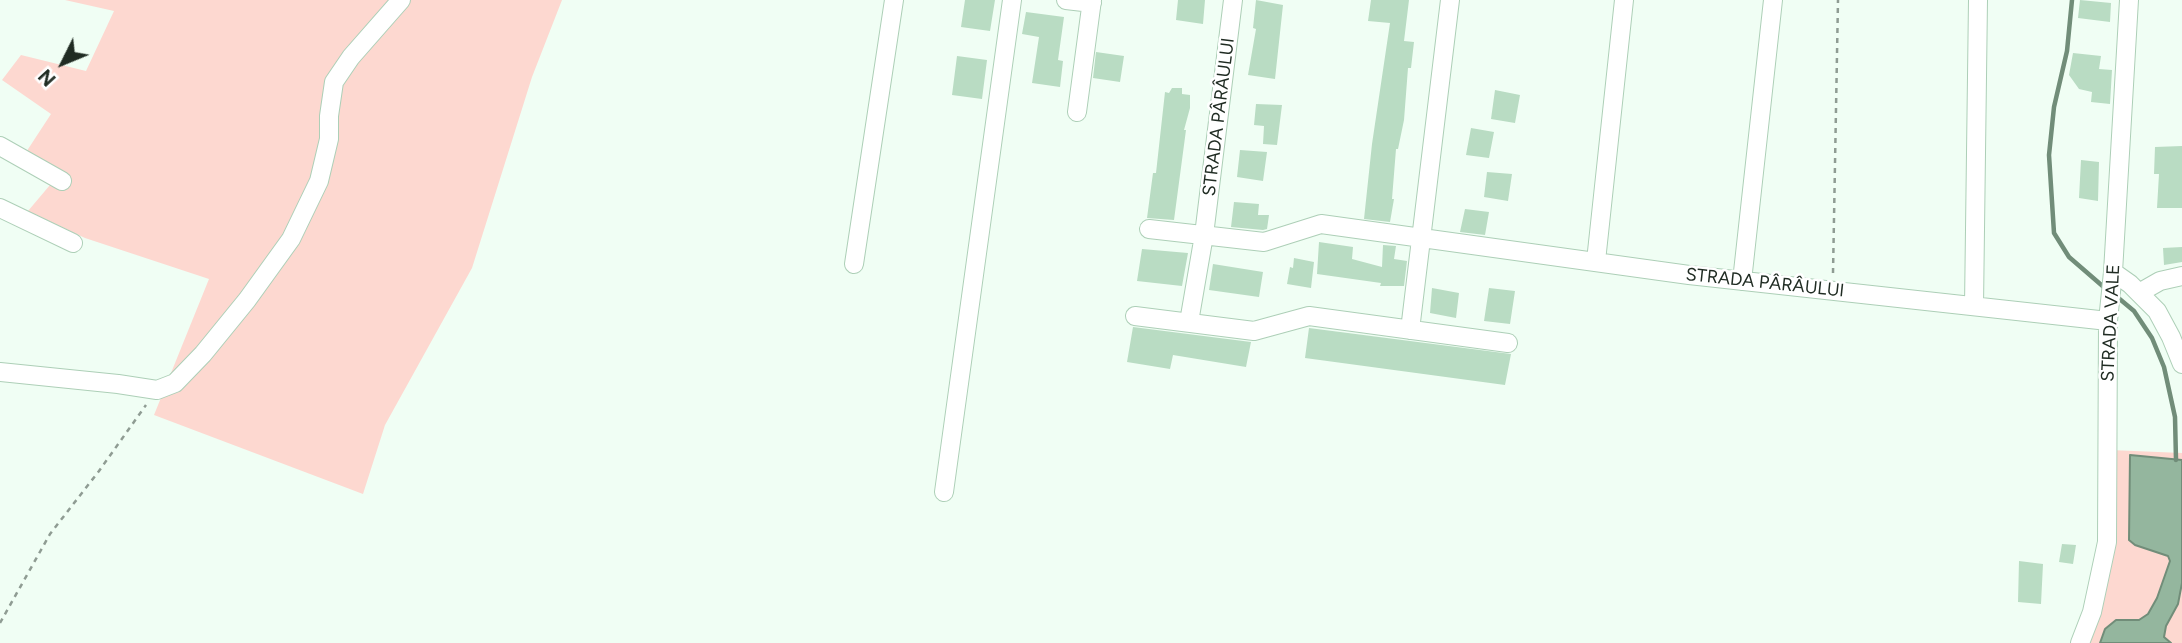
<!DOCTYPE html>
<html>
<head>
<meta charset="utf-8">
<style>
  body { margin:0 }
  #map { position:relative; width:2182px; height:643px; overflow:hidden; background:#f0fef4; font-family:Figtree,sans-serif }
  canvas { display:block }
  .north { position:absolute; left:28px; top:28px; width:70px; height:70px; -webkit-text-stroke:5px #fff; paint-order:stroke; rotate:227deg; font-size:19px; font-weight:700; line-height:28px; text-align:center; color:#202c23 }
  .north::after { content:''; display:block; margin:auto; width:24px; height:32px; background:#202c23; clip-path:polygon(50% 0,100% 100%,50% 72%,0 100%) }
</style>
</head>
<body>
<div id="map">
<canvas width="2182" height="643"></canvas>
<div class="north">N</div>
</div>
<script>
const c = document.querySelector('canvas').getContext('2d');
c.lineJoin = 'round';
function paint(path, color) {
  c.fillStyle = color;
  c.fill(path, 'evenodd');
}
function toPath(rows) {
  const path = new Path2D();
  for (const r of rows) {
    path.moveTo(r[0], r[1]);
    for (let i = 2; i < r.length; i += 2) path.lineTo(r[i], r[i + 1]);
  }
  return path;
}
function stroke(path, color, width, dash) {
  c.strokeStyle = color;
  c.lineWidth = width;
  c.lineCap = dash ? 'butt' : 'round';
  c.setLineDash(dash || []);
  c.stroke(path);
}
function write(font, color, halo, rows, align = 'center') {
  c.font = font + ' Figtree,sans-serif';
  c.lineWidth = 5;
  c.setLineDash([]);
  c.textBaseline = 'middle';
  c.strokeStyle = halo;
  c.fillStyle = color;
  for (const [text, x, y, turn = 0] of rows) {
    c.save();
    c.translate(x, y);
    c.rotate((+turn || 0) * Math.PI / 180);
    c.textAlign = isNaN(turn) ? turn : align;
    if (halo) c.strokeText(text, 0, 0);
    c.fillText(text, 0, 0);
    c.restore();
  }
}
paint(toPath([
  [65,0,562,0,532,77,472,268,385,425,363,494,154,415,209,279,85,238,28,211,50,185,17,166,51,114,2,80,21,55,86,71,114,11],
  [2110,450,2182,453,2182,643,2085,643,2090,632]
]), '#fdd8d0');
const water = toPath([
  [2130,455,2182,460,2182,583,2178,604,2166,626,2164,637,2171,643,2100,643,2105,629,2116,620,2139,620,2148,614,2157,598,2170,561,2168,556,2135,545,2129,540,2130,455]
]);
paint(water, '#94b69e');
stroke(water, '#718d79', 2);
stroke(toPath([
  [2072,0,2067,51,2054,107,2049,155,2054,233,2069,257,2106,289],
  [2116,296,2134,311,2152,338,2164,367,2175,417,2176,460]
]), '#718d79', 4.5);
paint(toPath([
  [965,0,995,0,990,31,961,27],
  [1178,0,1205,0,1203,24,1176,20],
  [1256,0,1283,5,1275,79,1248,75,1256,29,1253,28],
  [1371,0,1409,0,1404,41,1414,42,1411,68,1408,68,1404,120,1398,149,1396,149,1392,199,1394,199,1390,222,1364,219,1372,144,1390,23,1368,21],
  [2080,0,2111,3,2110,22,2078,18],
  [1026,12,1064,17,1058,60,1063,61,1060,87,1032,83,1039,37,1022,34],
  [1096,52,1124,56,1120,82,1093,78],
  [2073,53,2101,56,2099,69,2112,70,2110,104,2091,102,2092,92,2079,89,2069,75],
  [957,56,987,60,982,99,952,95],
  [1172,88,1182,88,1182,94,1190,95,1190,108,1184,130,1186,130,1174,220,1147,218,1153,173,1156,173,1165,92,1169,93],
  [1495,90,1520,95,1515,123,1491,119],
  [1256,104,1282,105,1277,145,1263,144,1264,126,1254,125],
  [1471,128,1494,132,1489,158,1466,155],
  [2182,146,2182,208,2157,208,2159,174,2154,174,2155,147],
  [1240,150,1267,152,1263,181,1237,177],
  [2081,160,2099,162,2098,201,2079,198],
  [1487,172,1512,174,1508,201,1484,197],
  [1234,202,1259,204,1258,215,1269,215,1267,229,1263,230,1231,227],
  [1465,209,1489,212,1485,235,1460,232],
  [1319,242,1353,247,1352,259,1382,267,1383,245,1396,246,1394,259,1407,261,1404,286,1380,286,1381,283,1317,274],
  [2182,247,2182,262,2164,265,2163,248],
  [1142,249,1188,253,1182,286,1137,281],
  [1294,258,1314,262,1311,288,1287,284,1290,267,1293,268],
  [1213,264,1263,272,1259,297,1209,290],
  [1432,288,1459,293,1456,318,1430,313],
  [1489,288,1515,291,1510,324,1484,321],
  [1133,327,1251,342,1246,367,1173,355,1170,369,1127,362],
  [1309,328,1511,354,1505,385,1305,358],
  [2062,544,2076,545,2073,564,2059,562],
  [2019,561,2043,564,2041,604,2018,602]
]), '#b9dcc3');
const minor = toPath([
  [1066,0,1092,3],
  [1077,112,1092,0],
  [0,146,62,181],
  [0,208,73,243],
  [1149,229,1264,242,1321,224,1689,275,2108,321],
  [1596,261,1624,0],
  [854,264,894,0],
  [2113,272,2130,284,2157,311,2171,337,2182,364],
  [1742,281,1773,0],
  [2139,293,2160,281,2182,276],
  [1974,306,1978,0],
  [1135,316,1254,331,1309,316,1508,343],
  [1189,322,1204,235,1233,0],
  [1410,330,1450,0],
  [0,372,118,384,157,390,175,383,203,354,247,300,291,239,319,181,329,139,329,116,334,82,351,57,401,0],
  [944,492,1012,0],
  [2080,643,2092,612,2107,542,2108,321,2113,272,2129,0]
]);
stroke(minor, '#adcfb7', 20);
stroke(toPath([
  [1833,273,1838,0],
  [0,623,50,534,99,471,146,405]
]), '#8f9c93', 2.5, [5, 5]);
stroke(minor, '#fff', 18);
write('18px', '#202c23', '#fff', [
  ["STRADA PÂRÂULUI",1219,117,-83],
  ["STRADA PÂRÂULUI",1765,283,6],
  ["STRADA VALE",2111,323,-87]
]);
</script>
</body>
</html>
